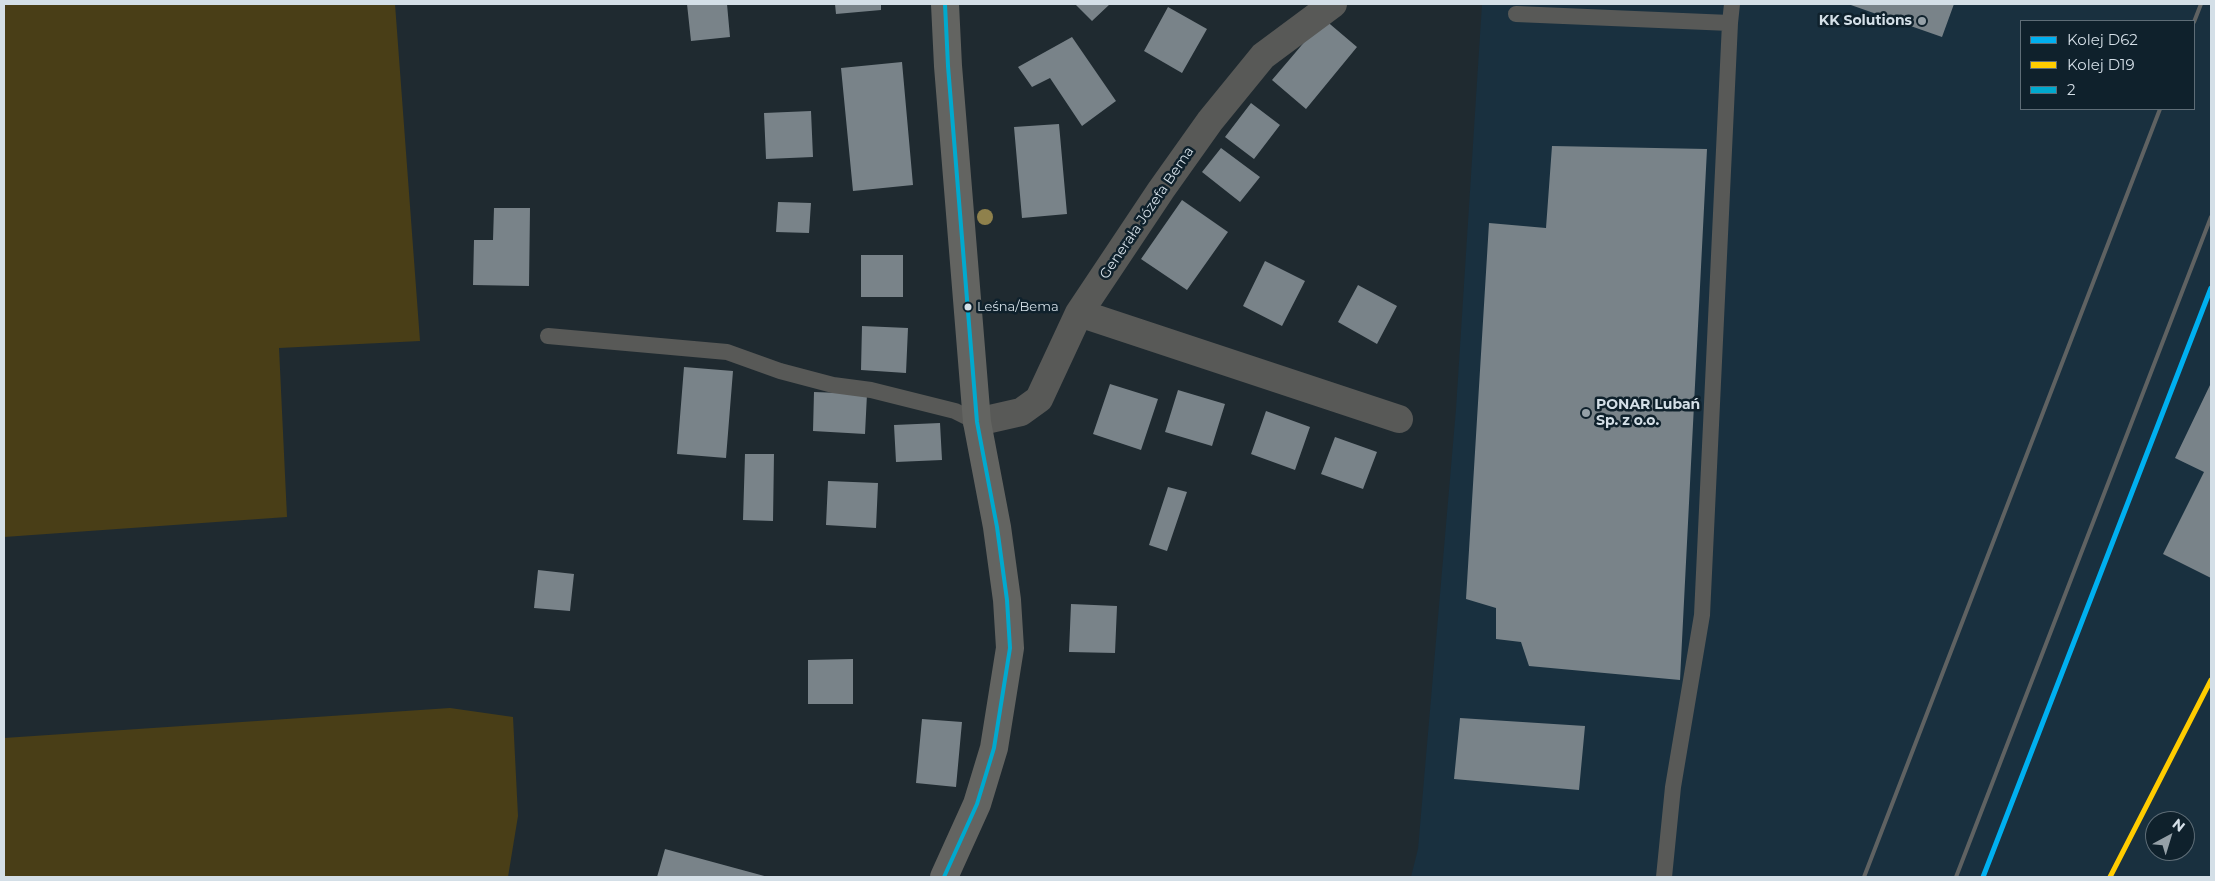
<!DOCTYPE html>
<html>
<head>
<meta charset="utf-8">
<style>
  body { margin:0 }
  #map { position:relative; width:2215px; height:881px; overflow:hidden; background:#1f2a30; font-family:Montserrat,sans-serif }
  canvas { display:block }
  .frame { position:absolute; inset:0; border:5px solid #d4dfe7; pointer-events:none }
  .legend { position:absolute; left:2020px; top:20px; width:175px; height:90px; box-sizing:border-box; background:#0f212c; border:1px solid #5e6d77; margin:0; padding:6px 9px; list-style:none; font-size:15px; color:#d4dfe7 }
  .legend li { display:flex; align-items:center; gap:10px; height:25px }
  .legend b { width:25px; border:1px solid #5e6d77 }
  .north { position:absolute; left:2145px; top:811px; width:50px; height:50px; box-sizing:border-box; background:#0f212c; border:1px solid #5e6d77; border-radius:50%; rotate:39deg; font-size:14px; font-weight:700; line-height:20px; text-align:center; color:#d4dfe7 }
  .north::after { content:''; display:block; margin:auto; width:18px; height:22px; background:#95a0a7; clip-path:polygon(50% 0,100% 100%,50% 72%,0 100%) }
</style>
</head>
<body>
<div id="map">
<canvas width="2215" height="881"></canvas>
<div class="frame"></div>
<ul class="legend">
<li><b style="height:6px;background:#00b0f0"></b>Kolej D62</li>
<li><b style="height:6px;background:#fc0"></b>Kolej D19</li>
<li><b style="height:6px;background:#00a9ce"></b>2</li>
</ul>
<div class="north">N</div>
</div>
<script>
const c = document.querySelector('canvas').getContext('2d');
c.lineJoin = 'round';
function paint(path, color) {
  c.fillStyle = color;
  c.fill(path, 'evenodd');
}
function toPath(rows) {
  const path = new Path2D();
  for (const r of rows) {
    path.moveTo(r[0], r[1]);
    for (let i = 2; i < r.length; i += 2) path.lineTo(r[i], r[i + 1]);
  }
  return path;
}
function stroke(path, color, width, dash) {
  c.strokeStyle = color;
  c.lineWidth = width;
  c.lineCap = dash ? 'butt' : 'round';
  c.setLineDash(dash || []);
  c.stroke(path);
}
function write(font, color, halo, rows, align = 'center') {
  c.font = font + ' Montserrat,sans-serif';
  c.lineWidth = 5;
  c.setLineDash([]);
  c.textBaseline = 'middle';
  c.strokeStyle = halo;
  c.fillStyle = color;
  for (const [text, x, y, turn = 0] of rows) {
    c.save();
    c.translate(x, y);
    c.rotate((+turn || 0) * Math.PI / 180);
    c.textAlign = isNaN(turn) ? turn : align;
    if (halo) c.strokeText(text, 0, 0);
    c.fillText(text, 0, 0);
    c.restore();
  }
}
paint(toPath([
  [1482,4,2211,4,2211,877,1411,877,1418,849,1456,409],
  [2021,21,2194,21,2194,109,2021,109],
  [2155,821,2185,821,2185,851,2155,851]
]), '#19303f');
paint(toPath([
  [4,4,395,4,420,341,279,348,287,517,4,537],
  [450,708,513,717,518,816,508,877,4,877,4,738]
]), '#493e17');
paint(toPath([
  [687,4,727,4,730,37,691,41],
  [835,4,881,4,881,10,836,14],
  [1075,4,1110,4,1092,21],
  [1848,4,1954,4,1942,37],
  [1168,7,1207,29,1182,73,1144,51],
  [1324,19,1357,47,1306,109,1272,80],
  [1072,37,1116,101,1082,126,1050,78,1032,87,1018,67],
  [902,62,913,185,853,191,841,68],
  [1251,103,1280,125,1254,159,1225,137],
  [811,111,813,157,766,159,764,113],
  [1059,124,1067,214,1022,218,1014,127],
  [1552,146,1707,149,1680,680,1529,666,1521,642,1496,639,1496,608,1466,599,1489,223,1546,228],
  [1221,148,1260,177,1240,202,1202,172],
  [1182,200,1228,232,1187,290,1141,259],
  [778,202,811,203,809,233,776,232],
  [494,208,530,208,529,286,473,285,474,240,493,240],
  [861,255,903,255,903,297,861,297],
  [1265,261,1305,281,1282,326,1243,306],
  [1358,285,1397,306,1377,344,1338,322],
  [862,326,908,328,906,373,861,370],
  [684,367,733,371,726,458,677,454],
  [2211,383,2211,578,2163,554,2204,472,2175,458],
  [1110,384,1158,399,1141,450,1093,434],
  [1178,390,1225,404,1212,446,1165,432],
  [814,392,867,394,865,434,813,431],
  [1266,411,1310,427,1295,470,1251,454],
  [940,423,942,460,896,462,894,425],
  [1335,437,1377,452,1363,489,1321,474],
  [745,454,774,454,773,521,743,520],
  [828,481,878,483,876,528,826,525],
  [1168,487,1187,492,1167,551,1149,545],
  [538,570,574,574,570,611,534,608],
  [1071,604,1117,606,1115,653,1069,652],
  [853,659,853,704,808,704,808,660],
  [1460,718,1585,726,1579,790,1454,779],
  [922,719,962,722,956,787,916,783],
  [665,849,768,877,657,877]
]), '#798389');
stroke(toPath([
  [1516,14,1730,23,1732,4],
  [548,336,727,352,780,371,833,385,871,390,955,411,977,422],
  [1664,877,1673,787,1702,615,1730,23]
]), '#585957', 16);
stroke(toPath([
  [1079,313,1399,419],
  [977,422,1021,412,1039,399,1079,313,1161,190,1210,121,1263,56,1333,4]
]), '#585957', 28);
stroke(toPath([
  [944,877,977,804,994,748,1010,648,1007,600,997,527,977,422,948,66,945,4]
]), '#636461', 28);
stroke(toPath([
  [2194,22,2201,4],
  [1864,877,2160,109],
  [1956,877,2211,217]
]), '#5f6262', 4);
stroke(toPath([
  [944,877,977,804,994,748,1010,648,1007,600,997,527,977,422,948,66,945,4]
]), '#00a9ce', 4);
stroke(toPath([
  [1983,877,2211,288]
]), '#00b0f0', 5);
stroke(toPath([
  [2110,877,2211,680]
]), '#fc0', 5);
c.fillStyle = '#8f814c';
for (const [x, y] of [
  [985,217]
]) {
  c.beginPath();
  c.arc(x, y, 8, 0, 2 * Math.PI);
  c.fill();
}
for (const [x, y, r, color] of [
  [1922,21,5,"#95a0a7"],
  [968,307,4.5,"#d4dfe7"],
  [1586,413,5,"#95a0a7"]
]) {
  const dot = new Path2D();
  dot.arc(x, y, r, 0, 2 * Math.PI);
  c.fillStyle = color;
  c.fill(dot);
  stroke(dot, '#0f212c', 2);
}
write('13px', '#d4dfe7', '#0f212c', [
  ["Leśna/Bema",977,307]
], 'left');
write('bold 14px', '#d4dfe7', '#0f212c', [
  ["KK Solutions",1912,21],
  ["PONAR Lubań",1596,405,"left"],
  ["Sp. z o.o.",1596,421,"left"]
], 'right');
write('14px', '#d4dfe7', '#0f212c', [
  ["Generała Józefa Bema",1147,213,-56]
]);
</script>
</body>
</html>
